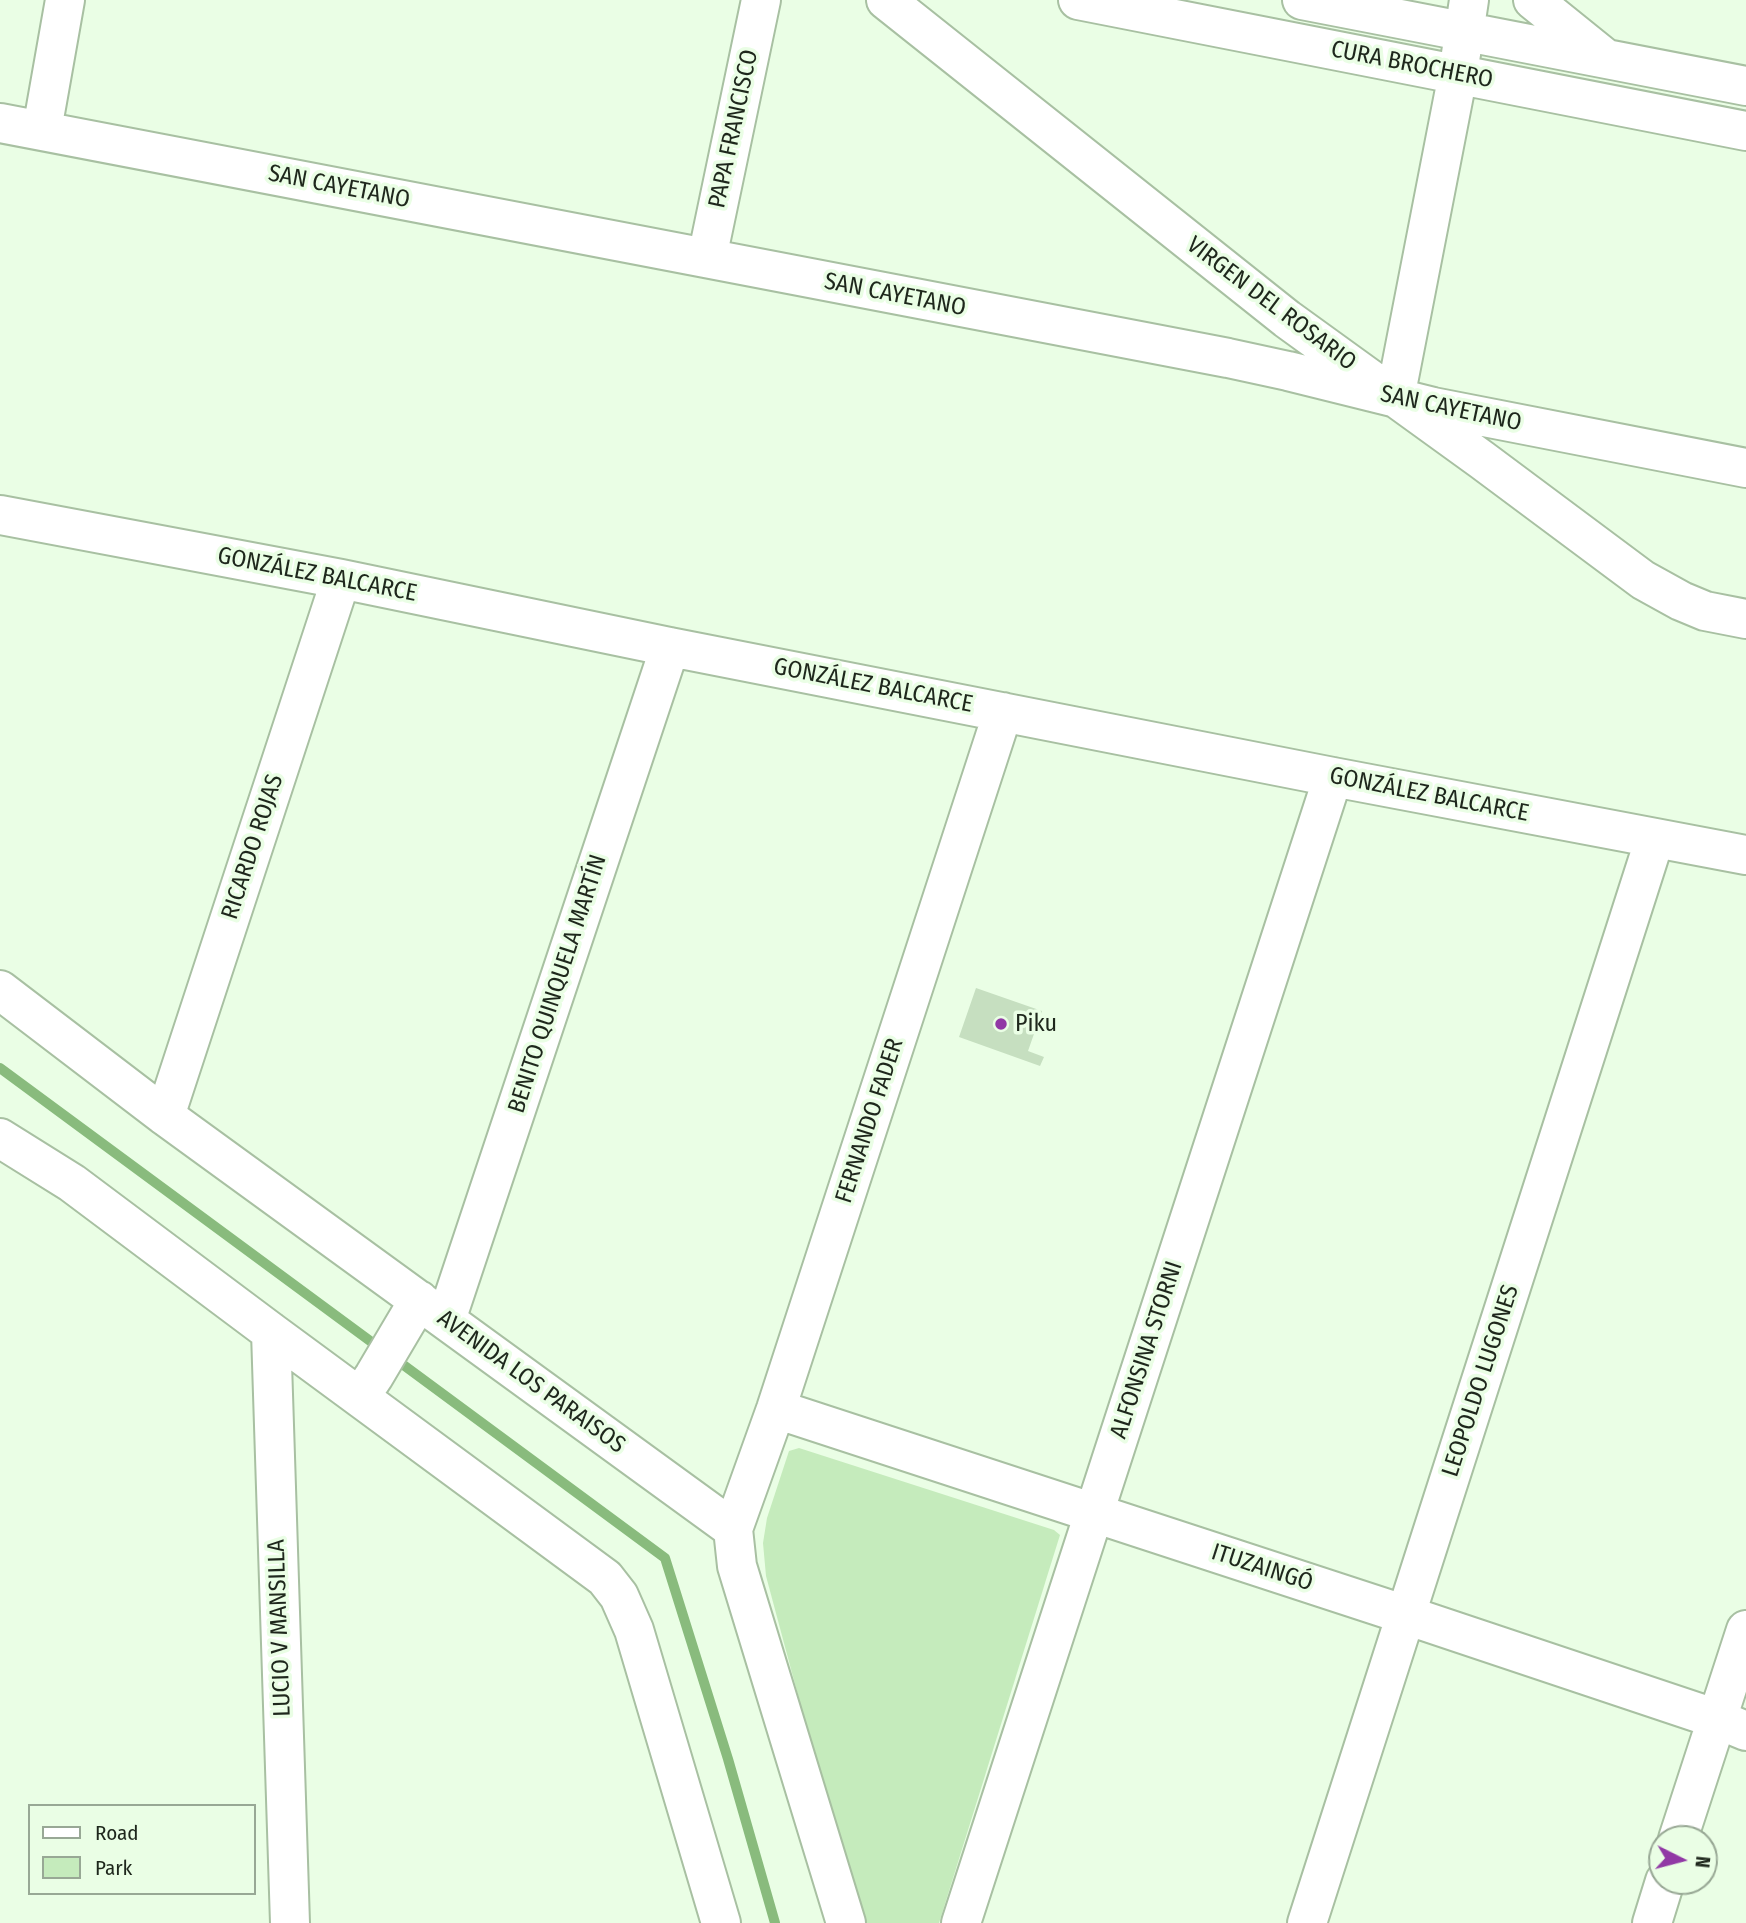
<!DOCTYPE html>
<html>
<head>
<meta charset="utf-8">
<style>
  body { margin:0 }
  #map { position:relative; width:1746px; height:1923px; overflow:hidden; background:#eafee5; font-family:"Fira Sans Condensed",sans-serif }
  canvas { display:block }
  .legend { position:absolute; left:28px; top:1804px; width:228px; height:91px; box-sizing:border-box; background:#eafee5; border:2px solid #98a895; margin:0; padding:9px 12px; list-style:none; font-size:21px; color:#1e271c }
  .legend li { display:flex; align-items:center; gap:14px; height:35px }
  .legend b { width:35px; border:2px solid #98a895 }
  .north { position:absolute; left:1648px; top:1825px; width:70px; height:70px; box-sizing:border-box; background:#eafee5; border:2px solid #98a895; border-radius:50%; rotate:96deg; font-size:19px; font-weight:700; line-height:28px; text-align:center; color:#1e271c }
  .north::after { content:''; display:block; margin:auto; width:24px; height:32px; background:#9139a5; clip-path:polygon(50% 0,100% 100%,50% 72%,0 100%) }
</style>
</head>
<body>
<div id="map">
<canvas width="1746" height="1923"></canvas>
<ul class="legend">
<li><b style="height:9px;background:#fff"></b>Road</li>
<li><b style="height:19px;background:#c5ebbc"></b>Park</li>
</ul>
<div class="north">N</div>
</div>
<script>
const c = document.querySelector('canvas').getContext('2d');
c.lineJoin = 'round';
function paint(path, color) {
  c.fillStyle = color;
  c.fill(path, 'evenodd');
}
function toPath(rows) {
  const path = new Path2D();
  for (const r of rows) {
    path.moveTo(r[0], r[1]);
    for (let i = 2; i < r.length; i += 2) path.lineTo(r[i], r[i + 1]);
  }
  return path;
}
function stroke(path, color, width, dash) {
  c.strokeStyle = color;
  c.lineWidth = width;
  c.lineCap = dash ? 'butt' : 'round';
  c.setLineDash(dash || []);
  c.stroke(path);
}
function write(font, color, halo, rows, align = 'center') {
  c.font = font + ' "Fira Sans Condensed",sans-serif';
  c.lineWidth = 7;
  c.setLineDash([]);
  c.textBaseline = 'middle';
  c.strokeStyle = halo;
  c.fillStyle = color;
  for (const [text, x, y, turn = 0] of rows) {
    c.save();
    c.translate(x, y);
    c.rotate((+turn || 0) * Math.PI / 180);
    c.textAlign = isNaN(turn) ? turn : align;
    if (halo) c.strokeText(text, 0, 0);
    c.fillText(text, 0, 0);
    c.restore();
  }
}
paint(toPath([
  [799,1448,1054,1530,1060,1535,939,1923,861,1923,828,1807,766,1576,763,1543,767,1518,789,1451]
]), '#c5ebbc');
stroke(toPath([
  [0,1068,381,1349],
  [394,1358,665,1558,728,1759,775,1923]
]), '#89bb7d', 10);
paint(toPath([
  [976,988,1042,1011,1028,1051,1044,1057,1040,1066,959,1037]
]), '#c6dfc0');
const minor = toPath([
  [886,0,1287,319,1482,460,1643,580,1681,601,1705,611,1746,619],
  [1078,0,1746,131],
  [1302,0,1746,86],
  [1533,0,1605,58],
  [0,123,1228,358,1288,371,1433,407,1746,468],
  [42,130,65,0],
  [707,258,761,0],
  [1395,398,1458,74,1469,0],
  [0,515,341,579,670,647,1333,777,1746,855],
  [0,990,165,1116,733,1529,737,1566,846,1923],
  [165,1116,341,579],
  [0,1138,72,1183,271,1332,605,1578,619,1596,634,1630,721,1923],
  [446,1320,670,647],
  [271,1332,290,1923],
  [360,1397,374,1376,419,1300],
  [776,1409,1406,1615,1717,1719,1746,1731],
  [733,1529,776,1409,1003,712],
  [1678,1839,1746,1630],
  [961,1923,1333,777],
  [1307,1923,1655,838],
  [1652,1923,1665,1881]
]);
stroke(minor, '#a8c0a2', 42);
stroke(minor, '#fff', 38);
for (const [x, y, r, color] of [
  [1001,1024,7,"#9139a5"]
]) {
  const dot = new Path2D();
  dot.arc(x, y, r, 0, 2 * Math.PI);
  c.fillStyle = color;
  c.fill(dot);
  stroke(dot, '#eafee5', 2.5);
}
write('24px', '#1e271c', '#eafee5', [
  ["CURA BROCHERO",1412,65,11],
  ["PAPA FRANCISCO",734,129,-78],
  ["SAN CAYETANO",339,187,11],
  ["SAN CAYETANO",895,295,11],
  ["VIRGEN DEL ROSARIO",1271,304,37],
  ["SAN CAYETANO",1451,409,12],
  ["GONZÁLEZ BALCARCE",317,575,11],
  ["GONZÁLEZ BALCARCE",873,686,11],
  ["GONZÁLEZ BALCARCE",1429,795,11],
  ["RICARDO ROJAS",253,847,-72],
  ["BENITO QUINQUELA MARTÍN",558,984,-72],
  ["FERNANDO FADER",870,1121,-72],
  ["ALFONSINA STORNI",1147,1350,-72],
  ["LEOPOLDO LUGONES",1481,1381,-72],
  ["AVENIDA LOS PARAISOS",531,1382,36],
  ["ITUZAINGÓ",1262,1568,18],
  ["LUCIO V MANSILLA",280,1628,-92]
]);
write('24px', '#1e271c', '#eafee5', [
  ["Piku",1015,1024]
], 'left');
</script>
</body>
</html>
